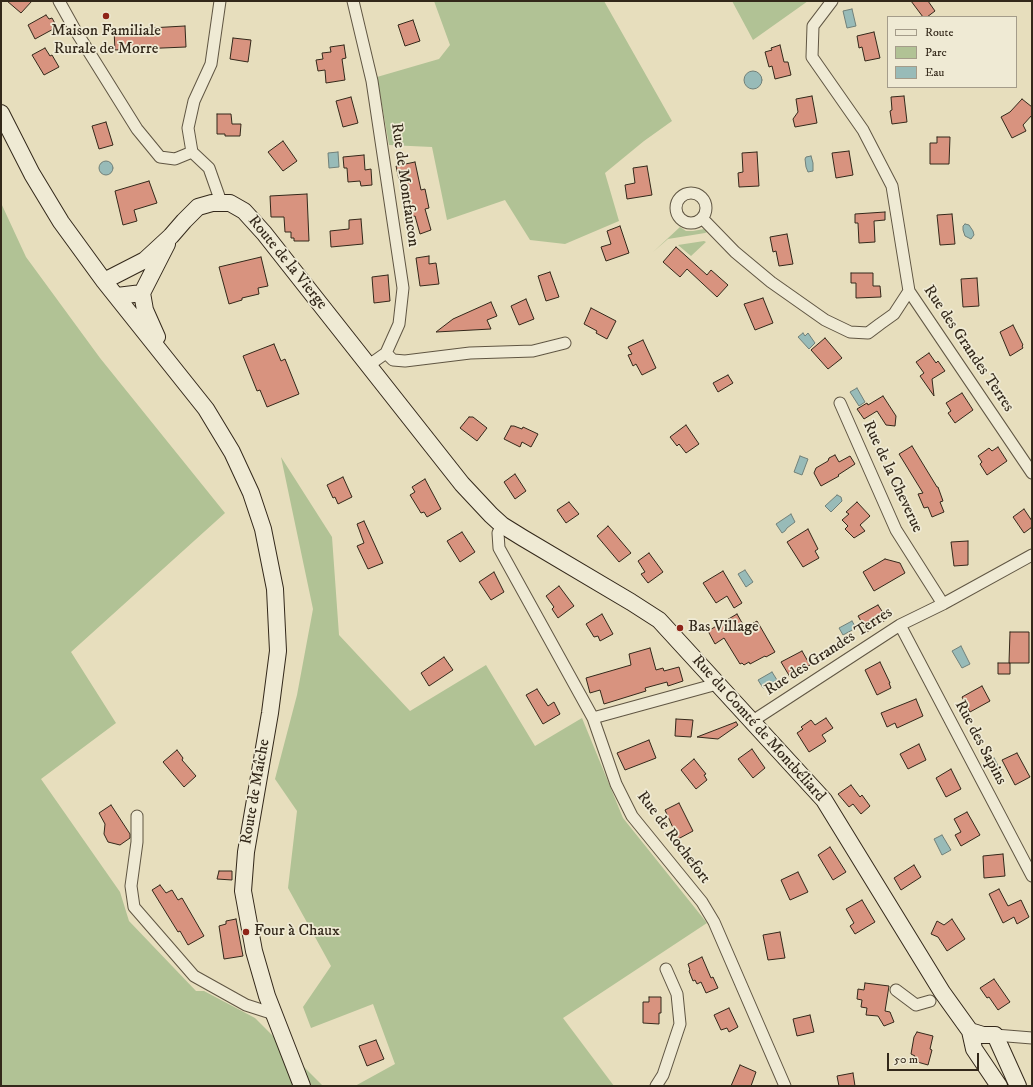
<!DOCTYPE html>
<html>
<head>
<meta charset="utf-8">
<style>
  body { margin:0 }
  #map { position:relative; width:1033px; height:1087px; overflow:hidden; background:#e7debd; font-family:"IM FELL DW Pica",serif }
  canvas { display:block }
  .frame { position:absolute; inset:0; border:2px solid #33281a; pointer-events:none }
  .legend { position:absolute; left:887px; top:16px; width:130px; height:72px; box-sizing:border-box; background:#efead4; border:1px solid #a49c8a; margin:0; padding:5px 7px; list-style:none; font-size:12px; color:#33281a }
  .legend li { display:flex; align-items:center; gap:8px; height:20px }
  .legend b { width:20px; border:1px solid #a49c8a }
  .scale { position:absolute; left:887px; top:1053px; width:92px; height:18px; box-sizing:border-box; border:2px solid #33281a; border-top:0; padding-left:5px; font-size:12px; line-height:14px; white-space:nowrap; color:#33281a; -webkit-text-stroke:3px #efead4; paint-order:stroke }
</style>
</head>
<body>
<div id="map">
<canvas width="1033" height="1087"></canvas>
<div class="frame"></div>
<ul class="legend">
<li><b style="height:5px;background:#efead4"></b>Route</li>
<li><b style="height:11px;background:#b1c295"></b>Parc</li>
<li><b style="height:11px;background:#98bbb8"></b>Eau</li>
</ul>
<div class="scale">50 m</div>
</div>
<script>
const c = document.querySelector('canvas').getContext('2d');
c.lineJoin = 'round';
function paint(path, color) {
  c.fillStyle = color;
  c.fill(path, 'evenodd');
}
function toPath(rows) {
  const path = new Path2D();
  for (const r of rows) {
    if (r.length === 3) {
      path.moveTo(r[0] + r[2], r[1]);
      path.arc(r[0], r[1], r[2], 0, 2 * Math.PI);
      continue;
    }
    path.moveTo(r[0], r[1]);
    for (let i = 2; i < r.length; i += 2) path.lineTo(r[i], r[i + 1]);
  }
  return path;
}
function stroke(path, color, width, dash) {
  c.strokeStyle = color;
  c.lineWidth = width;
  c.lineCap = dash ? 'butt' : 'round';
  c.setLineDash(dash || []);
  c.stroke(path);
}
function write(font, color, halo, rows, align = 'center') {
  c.font = font + ' "IM FELL DW Pica",serif';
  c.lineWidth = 3.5;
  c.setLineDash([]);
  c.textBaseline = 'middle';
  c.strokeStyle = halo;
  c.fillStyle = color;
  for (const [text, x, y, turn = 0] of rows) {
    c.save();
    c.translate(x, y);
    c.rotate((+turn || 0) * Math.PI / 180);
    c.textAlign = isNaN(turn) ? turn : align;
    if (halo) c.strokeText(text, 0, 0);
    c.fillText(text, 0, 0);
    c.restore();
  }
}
paint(toPath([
  [434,1,604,1,672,121,644,141,605,173,619,221,565,244,530,240,505,200,447,220,432,147,389,145,377,77,439,59,450,45],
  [732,1,808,1,753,40],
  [1,203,26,257,100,358,225,513,71,652,116,723,41,779,120,892,129,921,196,991,204,991,255,1018,323,1086,1,1086],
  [680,227,686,231,693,231,704,229,707,232,705,233,668,239,653,252],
  [704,241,706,242,691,256,678,245],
  [281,457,332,537,339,635,410,711,486,665,535,746,582,718,623,818,707,923,563,1018,614,1086,355,1086,395,1064,373,1004,311,1028,303,1007,331,966,288,888,297,811,275,779,297,695,313,609]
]), '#b1c295');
const water = toPath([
  [852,9,856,26,847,28,843,11,852,9],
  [753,80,9],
  [338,152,339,167,329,168,328,153,338,152],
  [811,156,813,163,813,171,808,172,806,167,805,159,806,157,811,156],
  [106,168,7],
  [965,224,969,225,973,231,974,235,971,239,965,236,963,230,963,226,965,224],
  [803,333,805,336,808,333,815,343,809,349,798,337,803,333],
  [857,388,865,402,859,406,850,392,857,388],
  [800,456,808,459,802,475,794,472,800,456],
  [837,495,841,497,842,501,831,512,825,506,837,495],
  [791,514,795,522,787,528,785,531,782,533,776,524,791,514],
  [745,570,753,582,746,587,738,574,745,570],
  [852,621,856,628,843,635,839,628,852,621],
  [961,646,970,664,962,668,952,651,961,646],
  [772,672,777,680,763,688,758,680,772,672],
  [994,758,1001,771,994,775,987,761,994,758],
  [942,835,951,850,942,855,934,839,942,835]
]);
paint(water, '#98bbb8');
stroke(water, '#708079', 1);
const building = toPath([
  [7,1,32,1,21,13,7,1],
  [911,1,928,1,935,11,927,17,923,17,911,1],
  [46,15,49,19,52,18,57,27,35,39,28,25,46,15],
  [413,20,420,41,405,46,398,25,413,20],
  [185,26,186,47,115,50,114,30,185,26],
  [874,32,880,58,865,61,862,47,859,48,857,36,874,32],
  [233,38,251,40,248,62,230,59,233,38],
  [344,45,346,58,342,59,345,80,326,83,325,70,318,71,316,60,323,59,322,53,331,52,330,47,344,45],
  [780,45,784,62,788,62,791,75,775,79,772,66,769,67,765,52,772,50,771,48,780,45],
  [45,48,50,56,52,55,59,67,44,75,32,55,45,48],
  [812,96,817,123,795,127,793,119,798,112,796,99,812,96],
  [904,96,907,122,892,124,890,111,892,110,891,97,904,96],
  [351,97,358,123,343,127,336,101,351,97],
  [1022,99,1032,107,1032,115,1023,125,1026,131,1012,138,1001,117,1010,112,1022,99],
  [217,114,231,114,232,124,241,124,240,136,225,136,225,134,217,134,217,114],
  [106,122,113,145,99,149,92,126,106,122],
  [937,137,950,137,949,164,930,164,930,143,937,143,937,137],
  [283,141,297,161,283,171,268,152,283,141],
  [849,151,853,175,836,178,832,153,849,151],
  [757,152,759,186,739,187,738,173,743,172,742,153,757,152],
  [364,155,365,170,371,169,372,185,361,186,360,181,348,182,347,168,344,168,343,157,364,155],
  [415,162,421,190,425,189,429,208,425,209,431,230,420,234,415,216,408,218,396,166,415,162],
  [647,166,652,195,627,199,625,185,635,183,633,168,647,166],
  [149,181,157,203,134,210,137,221,123,225,115,191,149,181],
  [307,194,309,241,294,241,294,238,291,238,291,232,285,232,284,217,271,217,270,196,307,194],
  [885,212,885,220,874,221,875,242,859,243,858,223,855,223,855,214,885,212],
  [952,214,955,244,940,245,937,215,952,214],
  [361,219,363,244,331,247,330,231,349,229,349,220,361,219],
  [620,226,629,253,606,261,601,247,611,244,607,231,620,226],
  [787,234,793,264,779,266,776,251,773,252,770,237,787,234],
  [676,247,707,275,711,270,728,285,717,297,687,269,680,277,663,262,676,247],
  [429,256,429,264,436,263,439,284,420,286,416,258,429,256],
  [261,257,268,286,258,288,259,294,242,298,242,300,229,304,219,267,261,257],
  [550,272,559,297,546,301,538,276,550,272],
  [851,273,873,273,873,286,880,286,881,297,856,298,856,283,851,283,851,273],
  [388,275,390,301,374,303,372,277,388,275],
  [977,278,979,306,963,307,961,279,977,278],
  [763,298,773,323,755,330,744,304,763,298],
  [526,299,534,319,519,325,511,306,526,299],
  [491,302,497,316,487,320,491,329,436,332,453,319,491,302],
  [591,308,616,321,607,339,596,333,597,331,584,324,591,308],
  [1013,325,1023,345,1022,346,1023,348,1010,356,1000,332,1013,325],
  [825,338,842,358,828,369,811,350,825,338],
  [643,340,656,368,642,375,636,364,633,366,628,355,632,354,628,347,643,340],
  [274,344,281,361,285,359,299,394,267,407,260,390,257,391,243,356,274,344],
  [929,353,936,363,938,361,945,371,932,379,934,396,920,376,924,373,916,362,929,353],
  [728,375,733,383,718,392,713,383,728,375],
  [962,393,973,410,955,423,948,413,951,411,946,403,962,393],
  [883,396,896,416,895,426,886,425,877,411,864,419,857,409,867,403,868,405,883,396],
  [469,417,473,417,487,428,477,441,460,428,469,417],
  [686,425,699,444,686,453,679,444,677,446,670,437,686,425],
  [511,426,514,426,522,429,523,427,538,434,531,447,522,442,520,447,504,439,511,426],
  [912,446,937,487,938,487,943,501,940,502,944,512,932,517,928,507,924,508,918,494,923,493,899,454,912,446],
  [998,447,1007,461,987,475,980,464,982,462,978,456,989,448,992,451,998,447],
  [835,455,839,462,850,456,855,464,838,475,839,476,821,486,814,473,816,468,828,461,829,458,835,455],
  [515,474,526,491,515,499,504,482,515,474],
  [343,477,352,497,338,504,335,497,333,498,327,485,343,477],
  [425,479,441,509,427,517,424,512,421,513,410,495,415,492,412,487,425,479],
  [569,502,579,514,566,523,557,510,569,502],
  [857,502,870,516,860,525,865,531,854,538,845,529,848,526,842,520,849,514,846,512,857,502],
  [1024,509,1032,521,1032,527,1024,533,1013,517,1024,509],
  [364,521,383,563,368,569,357,546,364,543,357,524,364,521],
  [608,526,631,553,619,562,597,536,608,526],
  [808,529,818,549,815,551,819,558,803,567,787,542,808,529],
  [462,532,475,552,460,562,447,541,462,532],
  [968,541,968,565,954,566,951,542,968,541],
  [649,553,663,572,648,583,641,574,645,572,638,561,649,553],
  [885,559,900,563,905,573,874,591,863,572,885,559],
  [723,571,742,603,734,608,727,596,716,603,703,583,723,571],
  [494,572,504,592,491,600,479,582,494,572],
  [559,586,574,606,558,618,552,609,554,607,546,596,559,586],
  [878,605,887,619,867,632,858,616,878,605],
  [602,614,613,634,600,641,598,636,594,637,586,624,602,614],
  [737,614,745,628,757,621,775,652,766,657,765,656,750,664,749,662,744,665,742,663,740,664,724,638,715,644,708,631,737,614],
  [1010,632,1029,632,1029,663,1009,663,1010,632],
  [650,648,656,670,663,668,664,671,679,667,683,681,668,686,667,682,645,688,646,691,604,704,600,690,590,693,586,678,631,665,629,654,650,648],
  [802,651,810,665,790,677,781,662,802,651],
  [444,657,453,670,429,686,421,673,444,657],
  [880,662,890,683,889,683,891,688,877,695,865,670,880,662],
  [998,663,1010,663,1010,674,998,674,998,663],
  [982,686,990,701,970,712,962,697,982,686],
  [537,689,548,706,554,702,560,714,543,724,526,695,537,689],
  [916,699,923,716,897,728,895,723,887,727,881,713,916,699],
  [826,718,833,728,822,735,826,741,825,742,809,752,797,733,803,729,801,727,811,720,815,725,826,718],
  [676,719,693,720,691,737,675,736,676,719],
  [736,722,738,725,718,739,697,737,736,722],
  [649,740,656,758,625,770,617,753,649,740],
  [919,744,926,760,908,769,900,754,919,744],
  [752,749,765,768,753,778,738,759,752,749],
  [177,750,183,758,182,760,196,776,184,787,163,762,177,750],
  [1017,753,1030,777,1015,785,1002,760,1017,753],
  [694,759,706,774,704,775,707,780,696,789,681,770,694,759],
  [951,769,961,789,946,797,936,778,951,769],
  [851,785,860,797,862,795,870,806,861,814,853,804,849,807,838,794,851,785],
  [679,803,693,831,678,839,665,810,679,803],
  [111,805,130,834,130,838,120,845,108,842,104,834,105,824,99,813,111,805],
  [967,812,980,835,961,846,955,835,961,832,954,819,967,812],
  [830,847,846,872,833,880,818,855,830,847],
  [1003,854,1005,876,984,878,983,856,1003,854],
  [914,865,921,877,901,890,894,878,914,865],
  [219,871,232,871,232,880,217,879,219,871],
  [798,872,808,892,790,900,781,880,798,872],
  [160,885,166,893,172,890,178,900,182,898,204,936,188,945,180,931,178,932,152,890,160,885],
  [999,889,1008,906,1021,900,1029,917,1017,924,1014,917,1003,923,989,894,999,889],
  [862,900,875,922,855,934,850,926,854,923,846,909,862,900],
  [236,919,243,956,224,959,219,926,226,924,226,921,236,919],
  [952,919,965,939,947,951,938,937,931,934,937,921,944,925,952,919],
  [780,932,785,958,768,960,763,935,780,932],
  [702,957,711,978,713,977,718,988,706,993,701,982,697,984,695,980,693,981,689,971,690,970,688,964,702,957],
  [994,979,1010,1002,998,1010,989,997,987,998,980,988,994,979],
  [865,983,889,986,885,1011,890,1012,894,1022,884,1026,878,1016,866,1015,867,1008,861,1007,862,1000,857,999,858,989,864,990,865,983],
  [649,997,661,997,661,1013,659,1013,659,1024,643,1023,643,1002,649,1002,649,997],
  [729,1008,738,1027,729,1032,727,1028,721,1030,714,1015,729,1008],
  [810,1015,814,1032,797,1036,793,1019,810,1015],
  [917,1032,933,1036,930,1049,932,1050,928,1065,914,1061,915,1056,911,1054,914,1037,917,1032],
  [376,1040,384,1059,367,1066,359,1046,376,1040],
  [740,1065,756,1072,751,1086,731,1086,740,1065],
  [853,1073,855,1086,839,1086,837,1076,853,1073]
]);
paint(building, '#d8937f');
stroke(building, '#33281a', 1);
const street = toPath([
  [59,1,74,28,137,129,160,157,175,159,192,152],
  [220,1,211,64,194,101,188,128,192,152,209,168,221,202],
  [353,1,372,81,403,288,399,324,386,353,369,365],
  [832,1,813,26,812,57,863,130,892,186,909,291,1032,473],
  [691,208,15],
  [702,218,735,252,771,282,825,320,850,332,868,333,880,324,894,314,909,291],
  [386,353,393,360,405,361,470,353,533,351,565,343],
  [840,403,896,530,943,604],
  [502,525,498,533,499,548,593,718,616,784,632,816,702,902,714,922,785,1086],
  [900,625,1032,876],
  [593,718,717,684],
  [751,722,900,625,943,604,1032,555],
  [137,816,137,842,131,886,134,907,194,976,246,1005,274,1014],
  [896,990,916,1005,930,1001],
  [995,1035,1032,1038],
  [656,1086,663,1075,680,1024,677,994,666,969]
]);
const secondary = toPath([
  [1,113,32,174,61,222,104,281,206,409,232,452,251,493,263,529,275,589,278,651,270,713,246,852,243,891,254,951,267,996,302,1086],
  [104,281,145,260,171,236,184,221,198,207,212,203,230,203,244,211,264,233,462,484,491,515,502,525,523,538,631,602,659,620,824,800,942,992,970,1031,974,1049,999,1086],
  [142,293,145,310,157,337],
  [117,296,142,293,167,244],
  [970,1031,983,1035,995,1035,1018,1086]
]);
stroke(street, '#605643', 13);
stroke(secondary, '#33281a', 18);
stroke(street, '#efead4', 11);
stroke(secondary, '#efead4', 16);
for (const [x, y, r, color] of [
  [106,16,4,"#8f2418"],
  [680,628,4,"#8f2418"],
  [246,932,4,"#8f2418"]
]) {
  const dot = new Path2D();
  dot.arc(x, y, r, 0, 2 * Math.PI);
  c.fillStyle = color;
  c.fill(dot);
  stroke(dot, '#efead4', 1.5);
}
write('16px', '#33281a', '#efead4', [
  ["Maison Familiale",106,32,"center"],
  ["Rurale de Morre",106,50,"center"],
  ["Bas Village",688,628],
  ["Four à Chaux",254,932]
], 'left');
write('16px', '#33281a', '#efead4', [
  ["Rue de Montfaucon",404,185,82],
  ["Route de la Vierge",287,263,51],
  ["Rue des Grandes Terres",968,349,56],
  ["Rue de la Cheverue",892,477,65],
  ["Rue des Grandes Terres",829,652,-33],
  ["Rue du Comté de Montbéliard",758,729,48],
  ["Rue des Sapins",980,743,62],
  ["Route de Maîche",256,792,-80],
  ["Rue de Rochefort",673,838,53]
]);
</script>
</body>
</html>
